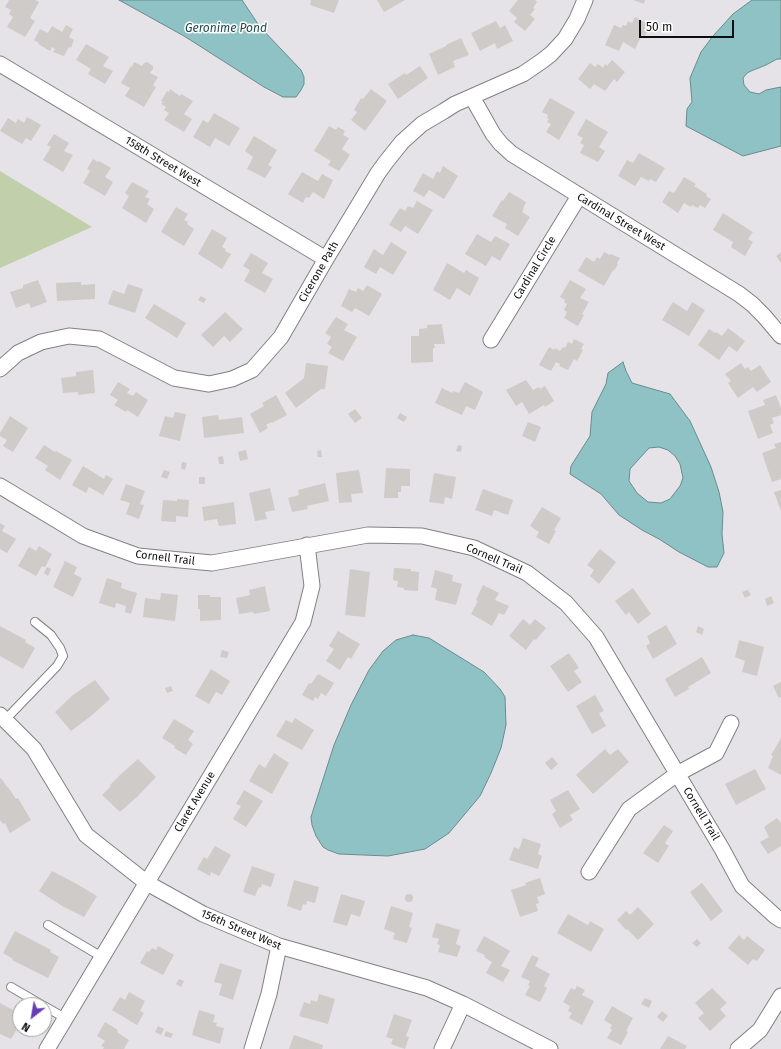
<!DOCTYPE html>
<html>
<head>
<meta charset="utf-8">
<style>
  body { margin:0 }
  #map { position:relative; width:781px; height:1049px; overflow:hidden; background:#e5e3e7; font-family:"Fira Sans",sans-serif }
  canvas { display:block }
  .north { position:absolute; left:12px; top:997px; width:40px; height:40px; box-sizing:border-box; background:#fff; border:1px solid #9f9f9f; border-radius:50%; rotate:211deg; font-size:11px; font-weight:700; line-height:16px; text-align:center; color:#0e0e0f }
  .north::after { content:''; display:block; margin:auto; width:14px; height:18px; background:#663eb6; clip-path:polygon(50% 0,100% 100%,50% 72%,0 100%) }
  .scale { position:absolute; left:639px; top:20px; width:95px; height:18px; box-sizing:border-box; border:2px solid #0e0e0f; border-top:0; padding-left:5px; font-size:12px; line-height:14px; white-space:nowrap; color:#0e0e0f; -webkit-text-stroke:3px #fff; paint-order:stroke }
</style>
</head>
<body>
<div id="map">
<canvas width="781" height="1049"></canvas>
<div class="north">N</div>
<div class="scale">50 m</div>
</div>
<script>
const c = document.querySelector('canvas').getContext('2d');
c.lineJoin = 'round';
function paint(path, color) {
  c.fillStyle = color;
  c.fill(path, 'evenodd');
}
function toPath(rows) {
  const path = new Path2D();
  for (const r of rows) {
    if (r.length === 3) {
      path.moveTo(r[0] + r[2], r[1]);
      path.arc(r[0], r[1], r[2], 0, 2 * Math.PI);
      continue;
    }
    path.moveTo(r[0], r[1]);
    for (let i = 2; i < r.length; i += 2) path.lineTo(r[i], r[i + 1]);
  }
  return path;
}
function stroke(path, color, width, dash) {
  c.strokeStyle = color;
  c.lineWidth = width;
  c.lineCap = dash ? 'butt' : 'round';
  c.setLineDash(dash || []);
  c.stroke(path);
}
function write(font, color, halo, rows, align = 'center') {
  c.font = font + ' "Fira Sans",sans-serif';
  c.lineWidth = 3;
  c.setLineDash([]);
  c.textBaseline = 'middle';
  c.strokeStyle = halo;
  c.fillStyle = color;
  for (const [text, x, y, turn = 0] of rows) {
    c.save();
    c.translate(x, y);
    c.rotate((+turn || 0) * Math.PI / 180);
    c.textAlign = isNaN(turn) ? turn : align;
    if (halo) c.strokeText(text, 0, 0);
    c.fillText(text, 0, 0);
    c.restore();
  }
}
paint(toPath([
  [0,171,92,227,0,268]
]), '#c1cfaa');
const water = toPath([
  [119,0,242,0,260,27,301,70,304,77,304,84,301,90,296,97,283,97,264,87,184,36,119,0],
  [752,0,781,0,781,59,777,59,766,65,751,71,747,73,743,78,744,85,750,92,759,94,766,90,781,87,781,146,743,156,686,126,687,109,692,102,690,78,701,52,713,36,733,14,752,0],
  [623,362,626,371,632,383,670,394,690,421,711,467,719,492,723,512,722,534,724,553,717,567,708,567,679,552,659,539,642,530,619,515,601,494,570,474,571,466,590,436,592,412,606,384,608,373,623,362],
  [659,447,668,450,675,456,680,464,683,478,680,486,670,499,661,503,648,502,637,493,629,481,630,469,649,448,659,447],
  [413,635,429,638,484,672,500,689,505,697,506,725,501,748,491,773,480,796,449,833,425,849,388,856,339,854,328,850,323,847,316,836,312,825,311,817,334,745,351,705,369,670,383,651,396,640,413,635]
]);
paint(water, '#8fc2c4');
stroke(water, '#688c8e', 1);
paint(toPath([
  [9,0,35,0,39,2,30,18,35,21,25,37,7,27,13,17,9,14,11,10,5,7],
  [311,0,339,0,334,13,310,5],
  [377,0,405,0,384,12],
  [518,0,535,0,537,2,533,8,535,9,530,15,535,19,525,31,514,22,517,18,509,11],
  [633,0,645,0,644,4],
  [635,17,650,25,645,36,642,35,635,49,623,42,619,51,605,45,614,25,621,28,623,25,626,26,628,21,632,23],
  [496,21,500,28,505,25,513,41,497,49,495,43,480,51,471,33],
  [66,25,73,29,69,37,74,40,71,48,69,47,64,56,53,52,55,49,52,47,50,51,38,44,39,43,34,40,40,29,48,33,52,26,62,32],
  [461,38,469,55,453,61,455,67,438,75,429,54,446,46,446,45],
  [86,44,109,57,103,66,113,71,105,84,88,74,91,69,76,60],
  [612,60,625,72,617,82,614,79,605,91,594,84,590,89,578,79,590,63,595,67,598,64,603,68,605,64,607,66],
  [134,62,142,66,144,63,147,62,153,66,153,69,150,73,158,77,153,85,156,87,144,107,125,96,130,88,121,83,131,66,132,67],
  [420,66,428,78,398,99,388,84,405,73,406,75],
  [170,89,180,96,181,94,193,101,184,114,192,119,184,132,164,120,169,113,164,110,166,107,161,104,163,102,161,101,167,91,169,92],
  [371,89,387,101,365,131,351,120,357,112,354,110,361,98,363,99],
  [550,98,575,112,559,140,546,132,551,124,547,122,549,119,547,118,548,115,542,112],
  [214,113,240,128,229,146,215,138,210,147,193,137,203,120,208,123],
  [27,117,41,125,31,141,26,138,22,144,0,131,8,118,16,123,18,119,24,123],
  [586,119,608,132,599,147,605,151,598,162,580,153,584,145,580,143,583,138,577,135],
  [329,126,336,130,338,127,345,131,343,135,349,138,342,149,350,155,339,171,328,165,331,161,314,151],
  [54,134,69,143,64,151,73,155,63,172,43,160,51,147,47,145],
  [254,136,277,150,268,165,272,167,265,178,247,169,253,157,245,151],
  [639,153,665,168,656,182,650,179,649,181,641,177,635,186,618,176,627,160,633,163],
  [93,159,98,162,99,161,111,168,105,177,113,182,105,196,83,183,90,171,87,169],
  [443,166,458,176,444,199,429,190,424,197,413,191,423,173,433,179,437,171,440,173],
  [302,172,318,181,322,174,333,180,324,199,313,192,309,198,306,197,303,203,288,194],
  [684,177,696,184,694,186,707,194,706,196,711,199,705,208,700,205,698,208,692,205,691,207,684,203,678,213,662,202,669,191,674,193],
  [132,182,149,191,145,197,150,199,147,204,154,209,146,223,122,208,129,196,125,193],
  [509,192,526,202,522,212,530,217,518,236,505,228,507,224,492,216,502,200,503,201],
  [417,201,433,210,418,234,405,226,401,232,389,225,400,208,405,211,408,206,413,208],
  [176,207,188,214,184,220,188,222,187,224,194,229,184,246,161,232],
  [723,213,753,232,748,239,753,242,745,256,731,247,733,242,713,230],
  [212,229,227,238,222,247,226,249,225,251,231,254,222,269,198,254],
  [477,234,491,242,495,236,510,244,500,261,492,256,486,266,465,254],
  [391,242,407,252,393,275,380,267,376,274,364,267,374,249,383,255],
  [604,252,610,255,611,254,620,258,617,263,618,264,614,271,613,270,604,286,578,271,586,257,594,262,597,257,600,259],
  [781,252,781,263,776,256],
  [251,253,268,263,262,273,273,279,265,293,244,281,250,270,243,266],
  [447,263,464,273,466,270,479,278,470,296,457,288,450,300,433,290],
  [38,280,47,302,31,308,29,303,16,308,10,292,23,288,23,285],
  [570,280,586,289,580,298,589,302,582,314,584,315,578,326,564,318,567,312,564,310,567,304,564,302,565,300,560,297],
  [81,282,81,285,95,284,95,299,57,301,56,283],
  [128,284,143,289,135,313,108,304,113,290,124,294],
  [367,285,382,294,369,316,355,308,352,312,341,306,349,289,356,292,358,288,363,291],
  [201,296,206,299,204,303,198,300],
  [673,302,687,311,692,302,705,310,689,336,662,320],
  [154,304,186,323,177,338,145,318],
  [225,312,243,329,230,342,224,336,213,347,201,335],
  [336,317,348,324,344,330,357,337,343,361,328,353,332,347,327,344,331,337,325,333],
  [442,324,445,344,434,344,435,348,433,348,433,362,411,363,411,336,419,336,419,329,427,328,427,325],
  [728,328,745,341,737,352,729,346,719,360,698,345,709,329,715,333,716,332,722,336],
  [574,339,584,344,581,349,583,350,577,361,574,359,568,370,559,366,560,364,556,362,551,371,539,365,549,347,554,350,555,348,560,351,563,347,565,348,568,342,572,344],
  [306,363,328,366,325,389,321,389,296,408,285,393,304,378],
  [741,363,745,369,748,367,751,371,760,365,771,382,757,392,753,387,738,398,728,383,731,381,725,374],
  [93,370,95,393,78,395,78,392,63,393,61,378,76,376,76,372],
  [526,380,533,390,539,387,540,389,545,386,554,401,545,407,544,405,529,414,522,402,516,406,506,390],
  [118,382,130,389,127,393,133,396,136,392,148,400,138,417,127,410,126,412,114,405,118,400,110,395],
  [465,382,483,392,475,410,466,406,462,415,435,403,442,388,452,393,453,391,459,393],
  [276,395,287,415,272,423,271,422,266,425,268,428,260,433,250,414,264,406,262,403],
  [776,395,781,408,781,415,772,418,774,423,770,425,773,433,758,439,748,411,765,405,763,400],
  [355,409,362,418,355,423,348,414],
  [175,412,186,414,180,441,159,436,165,416,173,418],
  [400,413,407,417,404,422,397,418],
  [218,415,219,420,242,417,244,433,204,438,202,417],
  [10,416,28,428,13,452,3,446,7,440,0,436,0,433],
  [528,422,541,427,535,442,522,436],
  [781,442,781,479,772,482,762,453,776,448,774,444],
  [44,445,55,452,56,451,72,460,60,480,45,470,48,466,35,458],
  [458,445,462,446,461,452,456,451],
  [246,450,248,459,240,461,238,452],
  [321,450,322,457,318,457,317,451],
  [223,456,224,464,219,464,218,457],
  [182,462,187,463,185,470,181,469],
  [83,466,104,479,106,475,113,479,103,495,89,487,86,493,72,485],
  [386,468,410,469,410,486,401,486,401,492,398,492,398,498,384,498],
  [164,470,170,472,167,479,161,477],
  [359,470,363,493,351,494,352,502,339,503,336,473],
  [434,473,456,477,452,499,445,497,444,504,429,502],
  [199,477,205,477,205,484,199,484],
  [325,483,329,501,307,506,308,509,292,512,288,498,299,495,298,490],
  [126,484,145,491,140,504,144,505,139,519,126,514,130,503,120,500],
  [270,488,275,510,265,512,267,519,255,521,249,493],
  [483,489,513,500,508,515,494,510,492,516,475,510],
  [781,490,781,511,774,492],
  [177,499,189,500,188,517,176,516,176,522,161,521,163,500,177,501],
  [234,502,236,524,219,526,217,519,204,521,202,507],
  [542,507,561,518,554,530,556,531,549,544,536,537,539,532,530,526],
  [0,523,5,526,2,531,16,539,7,553,0,549],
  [39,546,52,554,45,567,42,566,36,576,18,566,29,547,36,551],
  [600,549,616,562,599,584,590,576,594,570,587,565],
  [65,561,77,567,74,574,82,578,73,597,53,587],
  [47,567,51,569,48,576,44,573],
  [394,568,411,569,411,571,419,572,418,591,404,590,404,588,397,587,398,581,393,580],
  [350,569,370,572,365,617,345,615],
  [435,570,453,575,452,581,462,584,456,605,435,600,437,589,431,587],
  [107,578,122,583,121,588,137,593,131,614,125,612,126,606,116,603,115,608,99,603],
  [483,585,499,593,495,600,509,606,504,615,499,613,492,626,471,614,478,601,476,600],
  [265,586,270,611,254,614,253,612,239,614,236,598,250,595,249,590],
  [633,588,651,614,638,624,629,612,626,615,615,601],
  [748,590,751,595,745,598,742,592],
  [161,593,178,595,175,621,143,617,145,598,160,600],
  [198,595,210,595,210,597,221,597,221,620,200,621,200,609,198,609],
  [771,596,774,603,767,606,765,599],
  [523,619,530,625,535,619,546,628,536,640,534,639,526,650,509,636],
  [666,625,677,644,653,659,646,646,650,643,647,636],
  [0,626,26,640,25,642,35,648,23,669,0,656],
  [698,626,704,629,702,635,696,632],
  [338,631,360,644,351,659,348,657,340,670,326,661,334,649,329,646],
  [739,640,764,647,757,676,742,672,745,661,735,657],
  [222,650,229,652,227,658,220,657],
  [569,653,579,668,574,671,582,682,568,692,550,666],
  [702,657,711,673,688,687,689,689,675,697,665,679],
  [211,669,230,681,222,695,216,692,209,704,195,696],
  [318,674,334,683,326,696,321,693,318,699,315,697,313,701,302,695,309,683,311,684],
  [95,680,110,699,91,716,71,731,55,712,74,694],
  [781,682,781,697,779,698,773,686],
  [171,686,173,691,167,693,165,688],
  [595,695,604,711,599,713,606,726,592,734,576,706],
  [295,718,314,730,302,750,276,736,286,720,292,723],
  [174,719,194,731,188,740,193,744,186,755,174,748,175,746,162,738],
  [781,738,781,775,768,768,773,756,771,755],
  [605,749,610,755,618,749,629,762,593,794,576,775],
  [274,753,289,763,272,794,249,781,259,764,265,768],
  [552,757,558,764,551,770,545,763],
  [138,759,156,777,138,796,120,812,102,795,111,786,110,785,120,775],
  [755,769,766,789,736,805,725,784],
  [1,778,7,787,8,787,16,799,18,798,31,820,10,833,5,823,3,824,0,820,0,779],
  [244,790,263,801,246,827,233,819,241,806,236,804],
  [568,790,580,809,570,815,573,820,560,828,552,814,556,811,550,800],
  [777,818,781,823,781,846,768,854,760,842,769,837,764,827],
  [664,825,673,831,665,843,669,846,658,863,643,853],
  [523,838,541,844,538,854,542,856,538,869,509,860,514,847,519,849],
  [215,846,231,855,219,876,211,872,210,876,197,869,204,857,207,859],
  [252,866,275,874,271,887,262,884,261,888,259,887,255,896,243,892],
  [52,871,75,883,97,896,84,917,62,906,39,891],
  [540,878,545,894,537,897,539,903,536,904,538,911,520,917,511,890,526,885,525,883],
  [294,880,319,887,315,903,307,901,306,905,303,904,301,911,287,906],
  [702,883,723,911,711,921,690,892],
  [409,898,4],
  [341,894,365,901,360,917,351,914,347,926,333,922],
  [391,906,413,913,409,927,412,928,407,943,393,939,395,933,384,929],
  [638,907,654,924,638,940,627,929,626,930,617,920,626,911,630,915],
  [568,914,588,925,590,921,604,929,591,952,557,933],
  [436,923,460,930,456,944,461,946,457,957,438,952,440,945,437,944,439,939,432,937],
  [15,931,51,950,50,952,59,957,48,978,12,960,13,959,3,953],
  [739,935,744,940,747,936,765,950,757,961,753,959,748,965,728,948],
  [484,936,510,951,501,966,510,970,503,982,486,973,492,962,484,957,485,955,476,951],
  [697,939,701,943,697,947,692,943],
  [158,946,174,955,163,975,140,963,147,951,149,952,152,948,156,950],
  [532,955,539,958,535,966,550,974,544,986,547,988,540,1002,525,995,530,986,528,985,530,981,521,977],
  [220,963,242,970,233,1000,219,995,222,984,214,982],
  [179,979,184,981,181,987,176,984],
  [577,986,585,990,582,995,594,1001,582,1025,569,1018,572,1013,568,1011,570,1006,563,1002,571,988,575,990],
  [712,988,727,1003,720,1009,726,1016,710,1031,698,1018,704,1013,695,1003],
  [129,992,145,1001,140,1011,144,1013,137,1025,112,1010,120,997,125,1000],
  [319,994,335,999,328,1024,299,1016,304,1002,310,1004,311,1000,317,1002],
  [645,998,652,1001,649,1008,641,1004],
  [0,1003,15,1011,14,1013,20,1016,20,1024,11,1039,0,1034],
  [612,1006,633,1018,626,1031,628,1032,621,1045,607,1038,612,1030,610,1028,612,1025,604,1020],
  [199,1010,215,1015,213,1022,217,1023,216,1026,224,1028,220,1044,192,1035],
  [662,1011,668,1016,663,1022,657,1017],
  [394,1014,412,1020,406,1036,409,1037,405,1049,391,1044,393,1039,386,1037],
  [105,1022,118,1030,117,1032,129,1040,124,1049,103,1049,104,1047,101,1046,105,1041,97,1036],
  [158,1026,164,1029,161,1035,155,1032],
  [166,1031,173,1034,171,1038,164,1036],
  [294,1035,323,1045,322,1049,289,1049],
  [668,1036,687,1046,685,1049,660,1049]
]), '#cfcbc9');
const lane = toPath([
  [5,720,57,666,63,656,60,648,51,635,35,622],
  [48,925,102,957],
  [11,987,42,1005],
  [44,1006,65,1018]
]);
const street = toPath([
  [0,64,326,259],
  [472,97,493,134,501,144,512,154,739,294,752,304,764,316,781,336],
  [491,340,579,196],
  [0,369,18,353,41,342,69,336,99,339,174,378,209,384,232,379,252,370,281,337,326,259,378,173,386,162,402,142,422,124,444,111,455,104,523,74,542,61,551,54,565,39,577,19,585,0],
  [0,486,83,536,138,556,212,563,368,535,422,536,474,548,527,573,566,603,596,637,722,849,742,886,775,916,781,920],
  [0,715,34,749,86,835,147,883,203,914,279,946,427,988,463,1004,550,1049],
  [589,872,629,809,677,774,716,753,731,723],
  [47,1049,303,622,312,586,307,545],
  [252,1049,269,994,279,946],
  [442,1049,463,1004],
  [738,1049,760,1030,781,996]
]);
stroke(lane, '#828083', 10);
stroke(street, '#828083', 17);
stroke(lane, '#fff', 8);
stroke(street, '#fff', 15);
write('11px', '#0e0e0f', '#fff', [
  ["158th Street West",163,162,31],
  ["Cardinal Street West",621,222,31],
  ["Cardinal Circle",535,268,-59],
  ["Cicerone Path",319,272,-60],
  ["Cornell Trail",165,558,7],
  ["Cornell Trail",494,559,23],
  ["Claret Avenue",195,802,-59],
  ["Cornell Trail",701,814,59],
  ["156th Street West",241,930,23]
]);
write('italic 12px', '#1c4a4c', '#fff', [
  ["Geronime Pond",226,29]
]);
</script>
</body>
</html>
